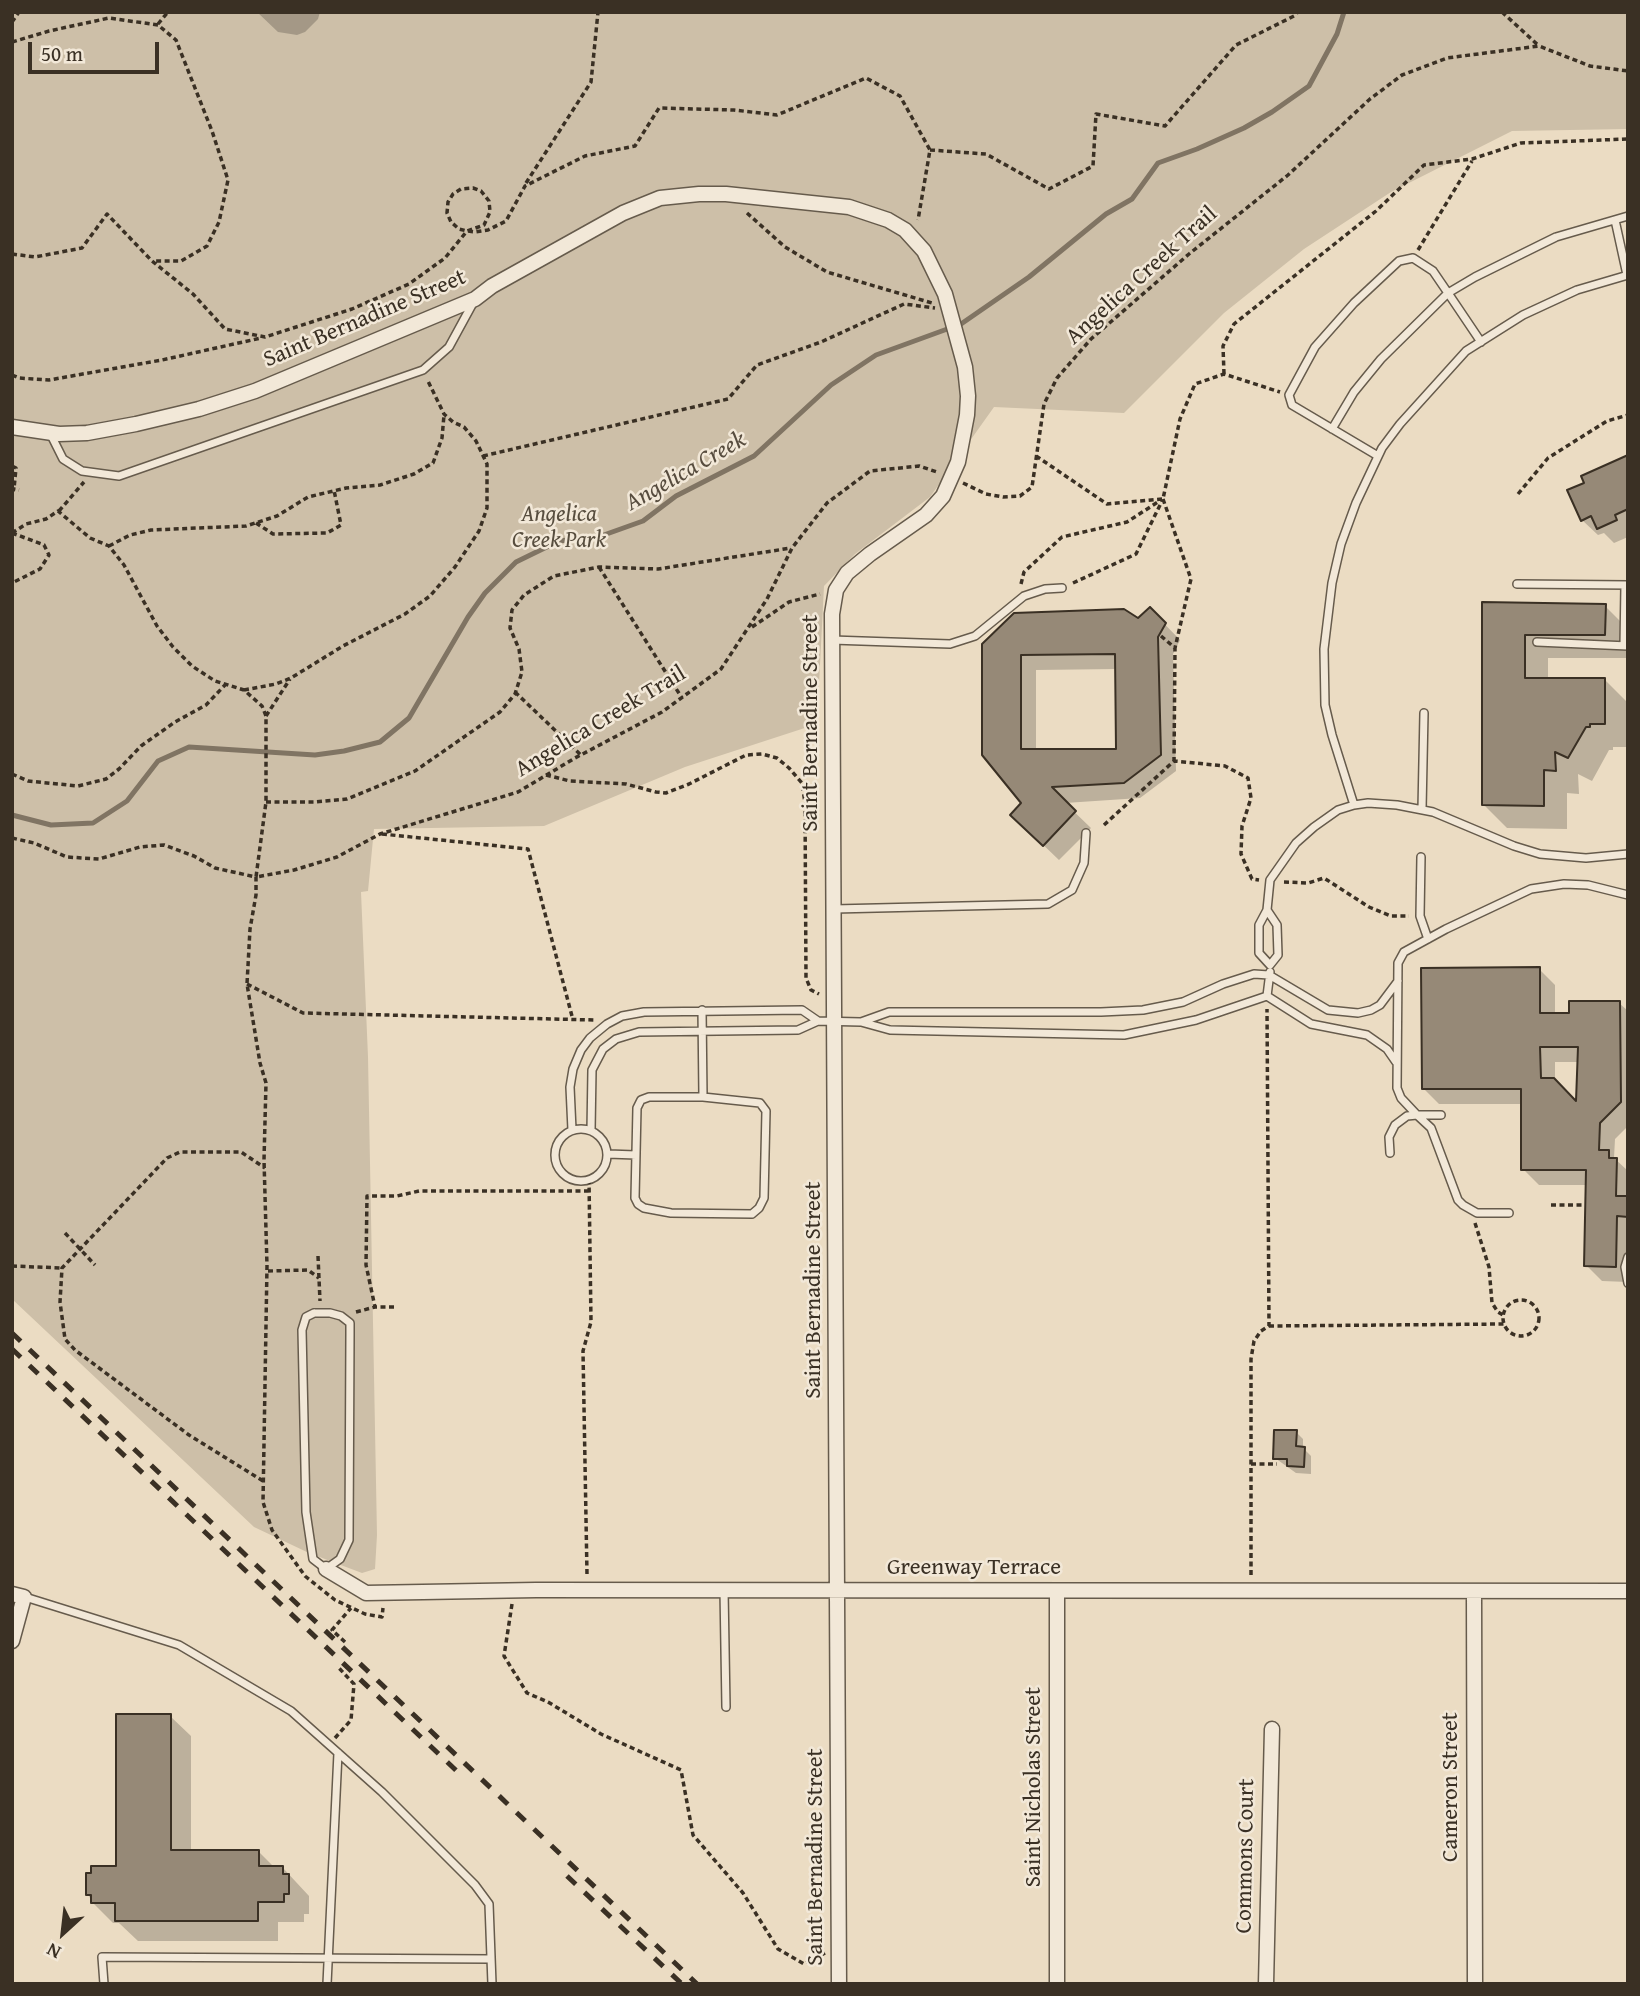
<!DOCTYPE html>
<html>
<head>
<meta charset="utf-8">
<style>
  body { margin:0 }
  #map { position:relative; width:1640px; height:1996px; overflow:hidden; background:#ebdcc3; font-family:"Gentium Book Plus",serif }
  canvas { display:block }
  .frame { position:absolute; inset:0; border:14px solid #3a3024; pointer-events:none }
  .north { position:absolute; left:28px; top:1898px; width:70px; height:70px; -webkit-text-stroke:5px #f2e8d8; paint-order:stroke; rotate:207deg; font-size:19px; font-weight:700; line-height:28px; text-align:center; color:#3a3024 }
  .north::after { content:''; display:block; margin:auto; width:24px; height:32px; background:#3a3024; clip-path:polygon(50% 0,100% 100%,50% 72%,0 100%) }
  .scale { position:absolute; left:28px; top:42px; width:131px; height:32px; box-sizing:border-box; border:4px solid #3a3024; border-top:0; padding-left:9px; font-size:21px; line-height:24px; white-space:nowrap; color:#3a3024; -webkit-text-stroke:5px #f2e8d8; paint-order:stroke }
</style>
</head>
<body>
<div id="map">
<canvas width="1640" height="1996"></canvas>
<div class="frame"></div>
<div class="north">N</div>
<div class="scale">50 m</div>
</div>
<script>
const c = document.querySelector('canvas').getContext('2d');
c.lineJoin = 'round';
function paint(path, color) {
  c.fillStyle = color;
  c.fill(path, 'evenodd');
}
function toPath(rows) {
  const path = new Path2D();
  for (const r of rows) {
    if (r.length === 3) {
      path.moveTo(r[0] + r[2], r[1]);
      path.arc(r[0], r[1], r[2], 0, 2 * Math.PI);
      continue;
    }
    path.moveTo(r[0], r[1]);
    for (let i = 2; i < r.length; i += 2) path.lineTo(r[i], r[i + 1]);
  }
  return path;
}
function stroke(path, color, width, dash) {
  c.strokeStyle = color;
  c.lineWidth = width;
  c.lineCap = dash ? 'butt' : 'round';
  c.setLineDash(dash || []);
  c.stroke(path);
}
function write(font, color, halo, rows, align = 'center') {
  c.font = font + ' "Gentium Book Plus",serif';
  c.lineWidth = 5;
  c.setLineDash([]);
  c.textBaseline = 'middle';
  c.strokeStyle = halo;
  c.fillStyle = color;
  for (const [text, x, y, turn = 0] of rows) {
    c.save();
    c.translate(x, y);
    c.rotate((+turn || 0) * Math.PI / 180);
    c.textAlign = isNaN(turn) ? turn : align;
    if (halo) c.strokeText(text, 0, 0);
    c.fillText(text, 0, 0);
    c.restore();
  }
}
paint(toPath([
  [12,12,1628,12,1628,129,1512,131,1391,192,1304,249,1224,313,1124,413,994,407,930,497,855,554,824,586,817,724,685,767,544,826,374,829,368,891,361,892,368,1057,377,1535,375,1569,362,1573,309,1553,254,1527,12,1299]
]), '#cdbfa8');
paint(toPath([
  [257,12,320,12,318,19,305,32,297,35,278,32],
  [1628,457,1628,537,1614,543,1604,533,1598,535,1582,520,1587,484],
  [1484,604,1605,606,1628,629,1628,658,1548,658,1548,679,1604,679,1628,703,1628,747,1613,747,1613,750,1609,750,1592,781,1578,774,1579,794,1567,793,1567,829,1507,828,1484,805],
  [1150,609,1180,640,1173,654,1176,771,1140,798,1065,803,1091,828,1059,860,1012,815,1023,803,984,645,1138,620],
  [1117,669,1118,750,1036,751,1036,670],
  [1539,969,1555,985,1555,1015,1571,1015,1619,1003,1628,1011,1628,1126,1615,1139,1614,1158,1628,1171,1628,1282,1602,1281,1586,1265,1588,1185,1539,1185,1523,1169,1522,1104,1439,1104,1423,1088],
  [1555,1062,1579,1062,1578,1105,1555,1082],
  [1296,1432,1303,1439,1303,1448,1311,1456,1311,1474,1296,1473,1275,1458],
  [170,1716,191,1736,191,1851,258,1851,275,1868,283,1868,309,1896,309,1914,304,1914,304,1922,278,1922,278,1941,138,1941,119,1923,113,1923,92,1902,88,1894,118,1867]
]), '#0003');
stroke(toPath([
  [12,815,51,825,93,823,127,801,158,761,189,747,315,755,344,751,380,742,409,718,468,617,485,593,516,562,559,541,601,536,643,521,676,496,754,456,831,385,876,355,961,324,1029,277,1106,214,1132,199,1158,163,1197,149,1244,128,1272,112,1309,86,1337,34,1344,12]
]), '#807463', 5);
const building = toPath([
  [1628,455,1628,509,1615,515,1617,520,1597,529,1591,516,1581,521,1567,490,1584,483,1581,476,1628,455],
  [1482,602,1606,604,1605,635,1525,635,1525,678,1605,678,1605,724,1590,724,1590,727,1586,727,1568,758,1555,752,1556,771,1544,770,1544,806,1482,805,1482,602],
  [1150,607,1166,623,1158,637,1161,755,1124,783,1052,787,1076,811,1043,846,1010,815,1021,803,982,755,982,644,1014,613,1124,609,1138,618,1150,607],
  [1115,654,1116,749,1021,749,1021,655,1115,654],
  [1540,967,1540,1013,1569,1013,1569,1001,1620,1001,1621,1102,1600,1123,1599,1150,1609,1150,1609,1158,1617,1158,1616,1196,1628,1196,1628,1217,1617,1216,1616,1267,1584,1266,1586,1170,1521,1170,1521,1089,1422,1089,1421,968,1540,967],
  [1540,1047,1578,1047,1576,1101,1554,1078,1541,1078,1540,1047],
  [1274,1430,1297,1430,1296,1446,1305,1447,1304,1467,1287,1466,1287,1459,1273,1459,1274,1430],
  [116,1714,171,1714,171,1850,259,1850,259,1866,283,1866,283,1874,289,1874,289,1894,284,1894,284,1902,258,1902,258,1921,115,1921,115,1903,91,1903,91,1895,86,1895,86,1873,91,1873,91,1866,116,1866,116,1714]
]);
paint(building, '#968977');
stroke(building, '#3a3024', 2);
const lane = toPath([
  [1615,220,1627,275],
  [1332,429,1354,392,1381,359,1448,293,1481,342],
  [50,433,63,459,82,471,119,476,423,370,449,347,473,303],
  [1378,456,1292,405,1289,395,1315,347,1354,303,1399,261,1413,258,1433,271,1448,293,1475,277,1556,237,1628,216],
  [1517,584,1628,585],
  [832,640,950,644,975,636,1024,596,1045,589,1062,588],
  [1537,642,1628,646],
  [1624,646,1625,585],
  [1354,805,1332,735,1325,705,1324,649,1332,583,1341,544,1356,503,1382,448,1400,424,1466,351,1523,315,1577,290,1628,275],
  [1422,809,1424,713],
  [1421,857,1420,916,1428,939],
  [834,909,1048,904,1072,890,1084,863,1086,833],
  [1267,910,1277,925,1278,955,1270,965,1259,953,1259,925,1267,910,1270,880,1296,843,1314,827,1338,810,1354,805,1368,803,1397,805,1433,812,1514,846,1540,854,1586,858,1628,854],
  [1267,996,1196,1020,1124,1035,890,1030,861,1022,889,1012,1101,1012,1143,1010,1183,1002,1223,984,1254,974,1269,975,1328,1010,1358,1013,1371,1010,1380,1005,1398,981],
  [1267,996,1311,1024,1367,1035,1387,1049,1396,1062],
  [1267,996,1270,972],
  [702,1010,703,1097,649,1097,641,1100,637,1108,635,1198,638,1204,644,1208,671,1213,752,1214,759,1208,764,1198,766,1111,760,1103,703,1097],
  [818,1021,861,1022],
  [1441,1115,1417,1115,1401,1098,1397,1088,1398,963,1404,952,1446,929,1531,889,1564,884,1588,885,1628,895],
  [581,1155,26],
  [572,1130,570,1087,573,1069,581,1050,590,1038,607,1024,622,1016,644,1012,802,1010,818,1021,798,1030,639,1032,616,1039,603,1049,592,1070,591,1131],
  [1390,1153,1389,1137,1395,1125,1407,1116,1417,1115,1431,1128,1458,1200,1463,1205,1477,1213,1509,1213],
  [608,1154,636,1155],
  [1628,1257,1625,1267,1628,1283],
  [314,1313,330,1313,341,1316,350,1323,350,1334,349,1540,340,1559,326,1569,313,1559,306,1512,302,1330,306,1317,314,1313],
  [724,1590,726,1707],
  [25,1597,179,1645,291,1711,382,1792,475,1885,489,1904,492,1984],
  [104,1984,102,1957,491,1959],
  [327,1984,338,1753]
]);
const street = toPath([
  [12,427,59,434,87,433,136,424,199,409,255,391,475,299,492,286,623,213,660,198,699,194,726,194,849,207,888,220,905,230,924,251,945,294,965,367,968,396,967,415,958,462,943,496,926,515,870,554,847,573,836,590,832,614,839,1984],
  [326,1569,366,1593,536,1590,1628,1591],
  [1474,1591,1475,1984],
  [12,1594,24,1597,12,1641],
  [1057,1984,1057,1591],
  [1266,1984,1272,1729]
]);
stroke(lane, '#665b4c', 10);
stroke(street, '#665b4c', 17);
stroke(toPath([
  [1502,12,1539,46],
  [12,22,19,12],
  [158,24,168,12],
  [12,42,49,31,109,18,158,25,176,40,212,131,228,180,219,222,207,246,181,261,154,261],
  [930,150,986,154,1049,189,1093,166,1096,114,1165,126,1236,45,1296,15,1297,12],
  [526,183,591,82,598,12],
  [747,213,785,247,827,272,932,303],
  [1418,250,1472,161],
  [12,254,35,257,82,248,107,214,152,261,193,294,225,329,265,337,352,309,409,284,445,258,467,231,484,225,490,212,489,201,481,191,473,188,461,189,453,194,448,202,447,213,451,222,459,229,467,231,475,232,488,230,506,221,525,186,585,156,635,146,659,108,734,110,777,115,866,78,900,96,930,150,918,220],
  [1224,374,1223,346,1234,324,1376,211,1424,165,1472,159,1521,143,1628,139],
  [12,375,19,378,49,380,162,360,261,338],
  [483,456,728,399,757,365,821,342,904,304,935,308],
  [1036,456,1107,504,1163,499,1180,419,1195,384,1224,374,1280,392],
  [12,466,16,468,14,489],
  [963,483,986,494,1003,497,1020,496,1032,487,1044,404,1057,378,1091,339,1189,254,1288,175,1370,99,1402,75,1447,58,1539,46,1590,66,1628,71],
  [12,492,14,489,19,490],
  [1518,494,1548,458,1607,421,1628,415],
  [1163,499,1191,579,1175,648],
  [59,511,84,482],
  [256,523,273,534,327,533,341,525,334,490],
  [12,533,26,524,46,519,58,511,90,538,109,546,124,565,157,626,173,647,192,666,215,681,244,690,262,706,266,716,266,802,256,877,294,870,337,857,380,834,518,792,575,758,662,712,721,669,767,599,792,548,827,503,870,471,919,466,937,472],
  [12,533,44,545,49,555,40,569,12,583],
  [109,546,130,535,151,530,246,526,277,516,308,497,346,488,380,485,414,474,433,463,442,438,444,415],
  [599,567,682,698],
  [1073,583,1136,554,1162,501],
  [1021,584,1024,572,1062,537,1127,522,1161,500],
  [752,627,789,602,820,594],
  [1161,636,1175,648,1174,761],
  [244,690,276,684,291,678,343,646,405,614,430,596,455,567,479,531,487,508,487,464,476,441,464,427,453,422,444,414,427,379],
  [515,692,581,755],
  [266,716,290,679],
  [12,774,28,781,78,786,106,779,119,769,141,746,175,722,206,705,225,685],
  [546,775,570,781,626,784,656,792,666,793,689,784,746,755,762,754,777,758,789,768,802,783,805,803,806,978,811,990,819,994],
  [266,802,314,802,347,799,415,771,500,712,515,694,522,672,519,649,510,628,512,610,524,595,554,576,599,567,658,569,791,548],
  [1104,825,1174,761,1225,766,1248,778,1251,798,1242,826,1241,854,1252,879,1259,880],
  [382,834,528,849,573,1020],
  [12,838,34,843,67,857,99,859,140,847,164,845,194,856,215,868,256,877,256,895,250,929,247,984,260,1063,266,1083,264,1160,267,1266,263,1502,272,1530,305,1576,335,1600,365,1614,382,1617,383,1608],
  [1284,882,1308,883,1324,878,1369,907,1391,916,1409,916],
  [247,984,303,1013,595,1020],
  [1551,1205,1586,1205],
  [1475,1223,1489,1267,1492,1303,1498,1312,1503,1315],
  [65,1233,95,1265],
  [318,1256,320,1301],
  [12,1266,62,1268],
  [268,1271,308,1270,319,1278],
  [1521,1318,18],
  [394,1307,375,1307,366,1265,367,1196,397,1196,419,1191,589,1191],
  [356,1312,375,1307],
  [1269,1326,1504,1324],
  [1251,1464,1277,1464],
  [263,1481,189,1435,75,1350,65,1339,60,1302,62,1268,167,1158,180,1152,241,1152,265,1168],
  [587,1574,583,1351,591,1322,589,1180],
  [1251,1575,1251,1359,1254,1341,1261,1331,1269,1326,1267,1009],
  [512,1604,504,1656,527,1693,548,1702,601,1734,681,1770,693,1835,743,1893,778,1949,804,1964,825,1953],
  [345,1642,332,1630,351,1608],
  [335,1738,351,1720,354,1684,338,1667]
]), '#3a3024', 3.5, [5, 3.5]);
stroke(lane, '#f2e8d8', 7);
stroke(street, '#f2e8d8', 14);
stroke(toPath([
  [12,1333,697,1984],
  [12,1349,463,1777],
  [567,1876,682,1984]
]), '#3a3024', 5, [12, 12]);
write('23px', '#3a3024', '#f2e8d8', [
  ["Angelica Creek Trail",1142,276,-42],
  ["Saint Bernadine Street",365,319,-23],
  ["Angelica Creek Trail",601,722,-31],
  ["Saint Bernadine Street",811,723,-90],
  ["Saint Bernadine Street",814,1290,-90],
  ["Greenway Terrace",974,1568],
  ["Saint Nicholas Street",1034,1787,-90],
  ["Cameron Street",1451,1787,-90],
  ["Commons Court",1246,1856,-89],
  ["Saint Bernadine Street",816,1857,-90]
]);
write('italic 23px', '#574d3e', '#f2e8d8', [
  ["Angelica",559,515],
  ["Creek Park",559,541]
]);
write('italic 24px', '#574c3e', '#f2e8d8', [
  ["Angelica Creek",686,472,-30]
]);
</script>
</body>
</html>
